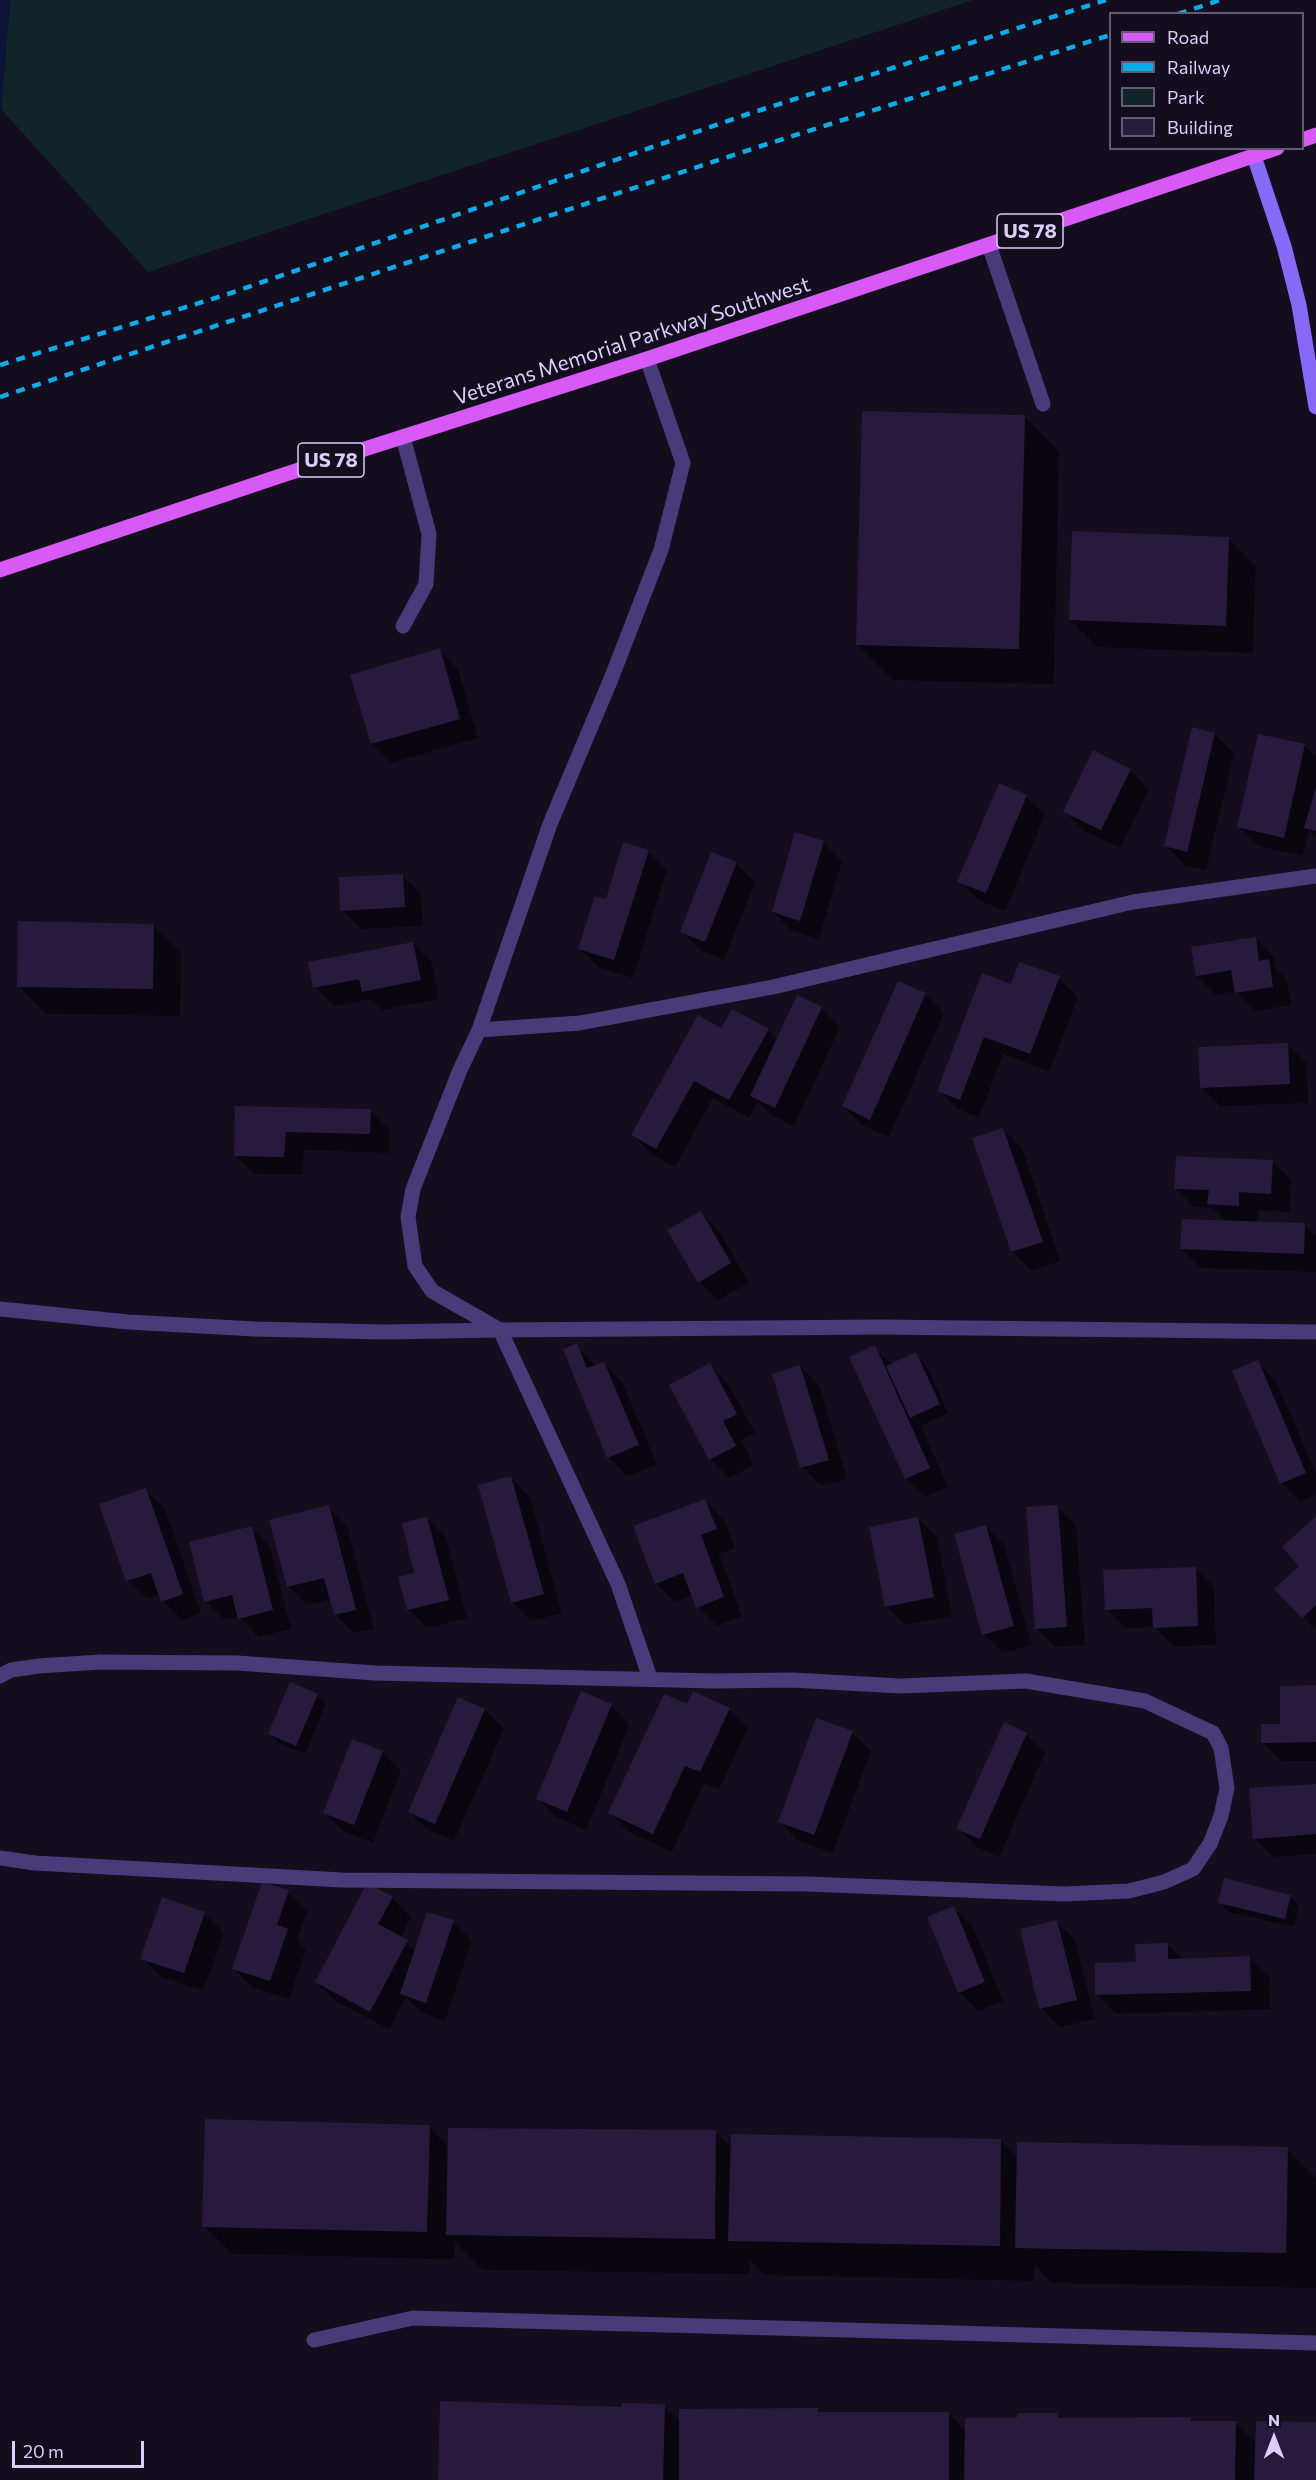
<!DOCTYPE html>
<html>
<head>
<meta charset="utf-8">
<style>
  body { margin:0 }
  #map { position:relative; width:1316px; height:2480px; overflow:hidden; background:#130d1e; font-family:Commissioner,sans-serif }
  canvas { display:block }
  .legend { position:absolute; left:1109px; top:12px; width:195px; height:138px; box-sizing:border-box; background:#130d1e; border:2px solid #635a77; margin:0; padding:8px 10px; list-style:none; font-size:18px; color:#dbcdfc }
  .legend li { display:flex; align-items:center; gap:12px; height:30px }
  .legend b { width:30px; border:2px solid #635a77 }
  .north { position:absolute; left:1244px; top:2408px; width:60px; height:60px; -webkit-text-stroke:4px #130d1e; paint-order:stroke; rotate:0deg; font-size:16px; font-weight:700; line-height:24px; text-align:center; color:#dbcdfc }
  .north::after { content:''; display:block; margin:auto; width:21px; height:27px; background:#dbcdfc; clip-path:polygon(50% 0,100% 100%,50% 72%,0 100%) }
  .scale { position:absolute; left:12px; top:2441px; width:132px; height:27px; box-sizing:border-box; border:3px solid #dbcdfc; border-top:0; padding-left:8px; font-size:18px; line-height:21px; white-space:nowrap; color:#dbcdfc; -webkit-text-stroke:4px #130d1e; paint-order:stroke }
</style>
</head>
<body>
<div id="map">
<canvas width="1316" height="2480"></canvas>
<ul class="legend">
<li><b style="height:8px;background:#d75af6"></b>Road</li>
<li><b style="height:8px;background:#0dabe8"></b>Railway</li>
<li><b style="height:16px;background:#112427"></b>Park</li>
<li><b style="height:16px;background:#281a3d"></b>Building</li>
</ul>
<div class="north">N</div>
<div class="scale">20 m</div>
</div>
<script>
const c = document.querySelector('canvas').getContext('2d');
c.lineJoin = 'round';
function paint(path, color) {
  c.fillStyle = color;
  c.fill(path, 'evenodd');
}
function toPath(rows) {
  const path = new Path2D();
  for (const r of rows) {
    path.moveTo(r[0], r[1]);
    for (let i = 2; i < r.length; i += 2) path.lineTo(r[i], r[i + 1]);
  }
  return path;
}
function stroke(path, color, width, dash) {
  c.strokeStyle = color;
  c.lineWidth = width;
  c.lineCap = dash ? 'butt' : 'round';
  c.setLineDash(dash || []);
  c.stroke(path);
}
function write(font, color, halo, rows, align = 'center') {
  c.font = font + ' Commissioner,sans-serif';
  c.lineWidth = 6;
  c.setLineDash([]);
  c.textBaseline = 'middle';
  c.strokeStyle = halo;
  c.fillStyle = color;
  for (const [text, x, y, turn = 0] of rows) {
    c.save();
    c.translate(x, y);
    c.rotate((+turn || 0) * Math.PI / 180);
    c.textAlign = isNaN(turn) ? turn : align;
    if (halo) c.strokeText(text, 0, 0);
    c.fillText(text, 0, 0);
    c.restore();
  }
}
paint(toPath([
  [10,0,973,0,148,272,1,109]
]), '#112427');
paint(toPath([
  [0,0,10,0,0,122]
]), '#0b1438');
paint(toPath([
  [1024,416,1059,452,1054,684,893,680,858,645],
  [1228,538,1256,566,1253,653,1098,647,1070,620],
  [439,650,458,669,478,738,391,763,372,744],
  [1215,734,1234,753,1206,870,1184,865,1166,846],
  [1259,736,1305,746,1316,757,1316,838,1309,830,1303,856,1258,846,1239,827],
  [1130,770,1149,789,1120,848,1084,831,1065,812],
  [1026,796,1045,815,1005,911,978,900,959,881],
  [823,842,842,861,819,939,792,931,773,912],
  [648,851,667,870,633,978,599,968,580,949,607,900],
  [736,863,755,882,724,960,700,950,681,931],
  [402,875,421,894,423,926,361,929,342,910],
  [153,925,181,953,180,1016,46,1014,18,986],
  [1255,938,1274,957,1276,969,1287,980,1291,1005,1255,1011,1236,991,1216,995,1197,976],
  [413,943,432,962,439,999,382,1010,371,999,334,1006,315,987],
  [1059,978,1078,997,1049,1072,1003,1054,979,1118,958,1109,939,1091,1012,986],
  [925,994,944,1013,889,1137,862,1125,843,1106],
  [821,1008,840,1027,794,1126,771,1115,758,1102,749,1118,713,1098,675,1167,651,1154,633,1135,722,1030,733,1011,768,1030,778,1040],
  [1288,1045,1307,1064,1308,1103,1220,1106,1201,1087],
  [237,1107,370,1111,389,1130,389,1153,304,1150,303,1175,254,1174,235,1155],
  [1003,1129,1022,1148,1060,1261,1032,1271,1013,1252,974,1139],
  [1272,1161,1291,1180,1290,1212,1258,1210,1257,1223,1304,1225,1316,1236,1316,1272,1201,1268,1182,1249,1227,1222,1213,1208,1194,1207,1175,1188],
  [700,1212,719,1231,749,1283,718,1300,699,1282],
  [576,1345,596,1366,604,1364,623,1383,657,1465,627,1476,608,1457],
  [874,1347,892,1365,916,1354,925,1363,948,1413,921,1426,948,1487,925,1497,906,1478],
  [1257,1362,1276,1381,1316,1473,1316,1495,1300,1502,1282,1483],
  [709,1365,728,1384,755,1433,741,1440,754,1465,729,1478,710,1459],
  [800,1366,819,1385,847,1479,821,1486,802,1467],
  [511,1478,530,1497,562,1613,531,1621,512,1602],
  [146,1490,165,1509,201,1613,182,1620,163,1601,160,1595,147,1599,128,1580,101,1505],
  [705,1501,724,1520,735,1548,719,1554,742,1616,717,1626,698,1607,693,1595,675,1602,656,1583],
  [328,1507,347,1526,374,1629,354,1633,335,1614,332,1599,307,1605,288,1586],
  [1057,1507,1076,1525,1085,1645,1055,1647,1036,1628],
  [427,1518,446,1537,467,1618,427,1628,408,1609],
  [918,1518,937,1537,952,1616,905,1625,886,1606],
  [1316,1518,1316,1630,1303,1617,1301,1566],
  [985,1526,1004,1545,1032,1645,1003,1653,984,1634],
  [252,1528,270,1547,291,1629,258,1637,239,1616,225,1620,206,1601],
  [1195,1568,1214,1587,1216,1645,1174,1647,1154,1627,1125,1628,1107,1609],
  [1316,1686,1316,1761,1281,1761,1262,1742,1282,1725],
  [317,1695,326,1704,305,1754,279,1743,270,1734],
  [459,1699,485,1710,504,1729,454,1841,428,1830,409,1812],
  [611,1705,630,1724,586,1830,556,1817,537,1798],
  [688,1706,729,1709,748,1728,719,1790,704,1784,672,1852,629,1832,610,1813],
  [852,1732,871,1751,833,1853,798,1841,780,1822],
  [1026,1734,1045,1753,999,1857,977,1847,958,1828],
  [382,1752,401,1771,373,1843,344,1832,325,1813],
  [1316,1785,1316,1854,1273,1857,1254,1838],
  [288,1892,307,1911,297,1940,306,1949,289,1999,253,1988,234,1969],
  [1290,1896,1299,1905,1294,1927,1229,1912,1219,1902],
  [392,1898,411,1917,400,1938,416,1951,453,1922,472,1941,445,2021,421,2012,406,1997,389,2029,335,2001,316,1982],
  [163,1899,205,1914,224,1933,203,1991,161,1977,142,1958],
  [954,1908,973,1927,1003,2001,978,2011,959,1992],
  [1056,1921,1075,1940,1095,2019,1060,2027,1041,2008],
  [1167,1944,1183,1960,1250,1958,1269,1977,1270,2009,1116,2014,1097,1995],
  [429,2127,449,2147,715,2132,732,2148,1001,2141,1018,2158,1287,2149,1316,2178,1316,2288,1052,2283,1035,2266,1034,2281,765,2275,750,2260,749,2274,483,2270,455,2242,454,2259,232,2254,204,2226],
  [664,2406,680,2421,817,2409,821,2413,948,2413,966,2431,1058,2415,1063,2420,1190,2418,1195,2423,1236,2423,1257,2444,1316,2424,1316,2480,439,2480,624,2408]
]), '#0007');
paint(toPath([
  [862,411,1025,415,1019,649,856,645],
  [1072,531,1229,537,1226,626,1069,620],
  [440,648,460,719,371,744,350,675],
  [1192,727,1215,733,1187,852,1164,846],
  [1258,734,1305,744,1284,838,1237,827],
  [1093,750,1131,769,1101,830,1063,812],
  [999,783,1027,795,986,893,957,882],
  [1315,790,1316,791,1316,831,1304,828],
  [795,832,824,841,800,921,772,912],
  [623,842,649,850,614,960,578,949,595,896,606,899],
  [711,852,737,862,705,942,680,932],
  [403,874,405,907,340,911,339,877],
  [18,921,154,924,153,989,17,987],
  [1256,937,1259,961,1269,959,1273,987,1235,993,1231,970,1196,976,1191,947],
  [413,942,421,980,362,992,359,979,313,988,308,962],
  [1019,962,1060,976,1030,1054,984,1037,960,1100,937,1091,982,973,1011,984],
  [898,981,926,993,870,1120,842,1106],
  [797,995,822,1007,775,1108,750,1096],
  [732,1009,769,1029,729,1100,694,1081,656,1149,631,1135,698,1015,721,1028],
  [1288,1043,1290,1084,1200,1088,1198,1047],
  [235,1106,371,1109,370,1134,286,1132,284,1157,234,1156],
  [1003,1128,1043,1242,1011,1252,972,1138],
  [1176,1156,1273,1160,1271,1194,1239,1192,1239,1206,1207,1204,1209,1190,1174,1189],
  [701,1211,731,1263,698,1283,667,1230],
  [1182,1219,1305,1223,1304,1254,1180,1249],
  [577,1343,587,1368,604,1362,639,1445,607,1458,563,1349],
  [875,1345,930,1468,905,1479,849,1357],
  [916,1352,940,1404,910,1418,886,1366],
  [1258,1360,1306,1473,1280,1484,1232,1371],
  [710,1363,737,1414,723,1421,736,1446,709,1460,669,1385],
  [800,1365,829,1460,800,1468,772,1374],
  [511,1476,544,1594,511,1603,478,1485],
  [146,1488,183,1594,161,1602,151,1573,126,1581,99,1504],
  [705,1499,717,1529,701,1535,724,1597,696,1608,683,1573,655,1584,633,1526],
  [329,1505,356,1610,334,1615,324,1578,287,1587,269,1520],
  [1058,1505,1067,1627,1035,1629,1026,1507],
  [1316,1516,1316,1605,1302,1618,1274,1589,1299,1566,1282,1547],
  [427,1517,449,1600,407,1610,398,1577,414,1573,402,1523],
  [918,1517,934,1597,885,1607,869,1527],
  [986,1525,1014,1626,982,1635,954,1534],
  [252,1526,273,1610,238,1619,232,1595,204,1602,189,1542],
  [1196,1567,1198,1626,1153,1628,1152,1608,1105,1610,1103,1570],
  [290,1682,318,1694,296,1746,268,1734],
  [1316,1685,1316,1742,1261,1743,1261,1724,1280,1724,1280,1686],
  [581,1691,612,1704,567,1812,536,1799],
  [693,1691,730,1708,700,1772,685,1766,653,1834,608,1813,664,1694,687,1704],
  [458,1697,485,1709,435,1824,408,1812],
  [816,1718,853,1731,814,1835,778,1822],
  [1004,1722,1027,1733,980,1839,956,1829],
  [352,1739,383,1751,354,1825,323,1813],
  [1316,1784,1316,1834,1253,1839,1249,1788],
  [1224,1878,1291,1895,1285,1919,1218,1903],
  [262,1882,289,1890,277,1925,288,1929,270,1981,232,1969],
  [367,1883,393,1897,378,1924,408,1940,370,2012,315,1982],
  [162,1897,205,1912,184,1973,140,1959],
  [954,1906,985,1982,958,1993,927,1917],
  [427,1912,454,1920,426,2003,400,1994],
  [1057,1920,1077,2000,1039,2009,1020,1929],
  [1168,1943,1168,1959,1250,1956,1251,1991,1095,1995,1095,1963,1136,1962,1135,1944],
  [205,2119,430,2125,427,2232,202,2227],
  [448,2128,716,2130,715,2239,446,2235],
  [731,2134,1001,2139,1000,2246,728,2241],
  [1017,2142,1288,2147,1286,2253,1015,2248],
  [440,2401,622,2407,622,2403,665,2404,663,2480,438,2480],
  [818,2408,818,2412,949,2412,949,2480,679,2480,679,2409],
  [1017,2413,1058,2413,1058,2418,1191,2417,1191,2421,1236,2421,1235,2480,964,2480,965,2418,1017,2418],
  [1256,2421,1316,2422,1316,2480,1254,2480]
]), '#281a3d');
stroke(toPath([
  [989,245,1043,404],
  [403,437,429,534,426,584,403,626]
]), '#483b7a', 15);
stroke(toPath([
  [1316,876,1133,902,773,987,580,1023,479,1030,460,1070,413,1189,408,1217,415,1266,432,1291,500,1330,881,1327,1316,1332],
  [479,1030,550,824,611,679,661,550,683,463,647,359],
  [0,1309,128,1322,255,1329,384,1332,500,1330,618,1584,650,1678],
  [0,1676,11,1670,39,1666,101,1662,237,1663,375,1673,714,1681,792,1680,900,1686,1026,1681,1145,1701,1213,1733,1221,1748,1227,1788,1221,1816,1210,1844,1193,1869,1164,1882,1129,1891,1064,1894,807,1884,342,1880,35,1863,0,1858],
  [314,2340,413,2318,1316,2343]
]), '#483b7a', 15);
stroke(toPath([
  [1254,156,1284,246,1299,305,1316,407]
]), '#8669f6', 15);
stroke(toPath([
  [1302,140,1316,135],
  [0,570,283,475,647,359,1277,148]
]), '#d75af6', 15);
stroke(toPath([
  [1178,14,1220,0],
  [0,365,228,294,748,114,1106,0],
  [0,397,758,147,1110,35]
]), '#0dabe8', 4.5, [9, 8]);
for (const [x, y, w] of [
  [1030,231,66],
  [331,460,66]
]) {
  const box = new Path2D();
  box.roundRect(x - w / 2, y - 17, w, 34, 4.5);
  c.fillStyle = '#130d1e';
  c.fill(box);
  stroke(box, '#dbcdfc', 1.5);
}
write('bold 20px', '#dbcdfc', null, [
  ["US 78",1030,231],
  ["US 78",331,460]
]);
write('21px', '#dbcdfc', '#130d1e', [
  ["Veterans Memorial Parkway Southwest",632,341,-18]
]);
</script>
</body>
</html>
